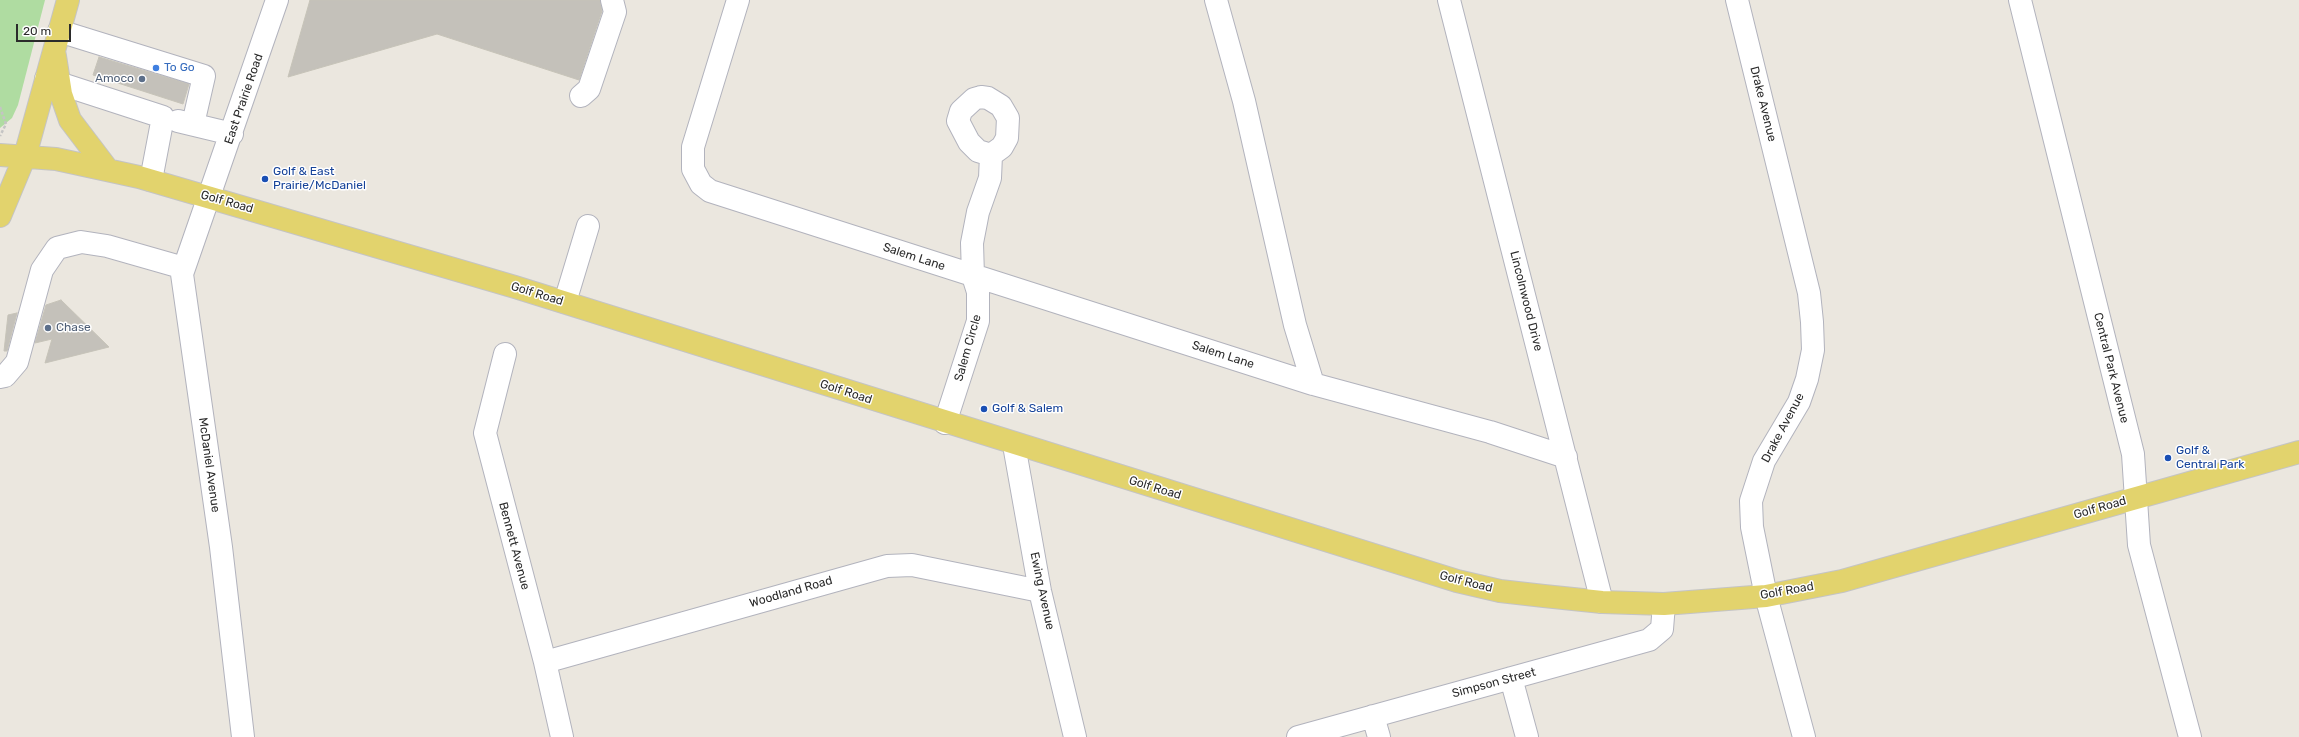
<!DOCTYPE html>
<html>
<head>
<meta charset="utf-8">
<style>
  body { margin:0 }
  #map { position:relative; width:2299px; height:737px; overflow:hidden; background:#ebe7df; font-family:Rubik,sans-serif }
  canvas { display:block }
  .scale { position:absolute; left:16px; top:24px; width:55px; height:18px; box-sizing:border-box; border:2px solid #2b2b2b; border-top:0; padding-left:5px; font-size:12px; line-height:14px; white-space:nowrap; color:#2b2b2b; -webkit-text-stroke:3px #fff; paint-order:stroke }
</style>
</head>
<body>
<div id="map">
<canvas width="2299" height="737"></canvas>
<div class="scale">20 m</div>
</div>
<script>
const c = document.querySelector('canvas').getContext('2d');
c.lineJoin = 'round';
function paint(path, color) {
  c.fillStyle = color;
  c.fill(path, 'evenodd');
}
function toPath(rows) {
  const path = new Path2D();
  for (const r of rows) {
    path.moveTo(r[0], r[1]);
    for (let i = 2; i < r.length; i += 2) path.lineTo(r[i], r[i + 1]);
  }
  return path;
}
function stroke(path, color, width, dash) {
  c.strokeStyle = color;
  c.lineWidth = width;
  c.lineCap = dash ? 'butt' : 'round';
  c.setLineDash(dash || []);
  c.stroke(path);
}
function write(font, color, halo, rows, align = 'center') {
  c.font = font + ' Rubik,sans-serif';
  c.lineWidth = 3;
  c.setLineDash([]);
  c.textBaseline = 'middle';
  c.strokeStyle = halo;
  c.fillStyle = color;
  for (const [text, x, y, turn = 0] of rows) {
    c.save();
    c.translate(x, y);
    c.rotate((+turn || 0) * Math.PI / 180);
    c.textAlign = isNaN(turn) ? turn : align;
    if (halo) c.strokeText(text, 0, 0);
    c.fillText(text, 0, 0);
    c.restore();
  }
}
paint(toPath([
  [0,0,45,0,18,105,12,118,0,128]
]), '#afdca1');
const building = toPath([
  [310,0,600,0,602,11,579,80,437,34,288,77,310,0],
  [99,57,189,84,183,104,93,75,99,57],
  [61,300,109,347,45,363,52,339,35,343,46,305,61,300],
  [17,313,7,351,4,351,8,315,17,313]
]);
paint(building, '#c4c1ba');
stroke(building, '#c6c3b8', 1);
const minor = toPath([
  [738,0,693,147,693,169,701,184,710,191,1313,384,1490,432,1566,457],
  [1216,0,1244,101,1295,325,1313,384],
  [1449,0,1602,602],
  [1737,0,1809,293,1812,322,1813,350,1807,379,1799,402,1764,461,1751,501,1752,527,1766,596,1804,737],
  [2020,0,2133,454,2139,545,2190,737],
  [59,31,204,76,193,124],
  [46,79,163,117,151,180],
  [581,96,589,89,615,12,612,0],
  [981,97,988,98,1001,106,1008,118,1007,138,1002,147,991,155,978,151,969,142,958,121,961,111,974,99,981,97],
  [178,121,232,134],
  [565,302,588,226],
  [505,354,485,433,545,662,562,737],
  [0,377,5,376,17,362,42,270,57,248,81,242,107,246,184,268],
  [945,423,978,321,978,292,973,276,972,243,978,212,990,178,991,155],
  [1014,445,1040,591,1075,737],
  [545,662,887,566,912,565,1040,591],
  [1511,678,1527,737],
  [1373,716,1379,737],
  [243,737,221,547,182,274,277,0],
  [1298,737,1649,640,1662,629,1664,604]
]);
const major = toPath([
  [55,56,61,94,70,120,108,170],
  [0,155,56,159,139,177,515,287,1457,581,1500,591,1544,596,1602,602,1664,604,1766,596,1842,581,2299,452],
  [0,216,25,156,68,0]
]);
stroke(minor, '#b2b3bd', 24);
stroke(major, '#c4c4c4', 24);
stroke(toPath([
  [0,107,6,124,0,136]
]), '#c4c4c4', 2.5, [3, 2]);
stroke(minor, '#fff', 22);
stroke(major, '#e2d36d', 22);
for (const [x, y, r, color] of [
  [156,68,4,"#3f7fe0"],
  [142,79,4,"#5c6f8a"],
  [265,179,4,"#1a4fb4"],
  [48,328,4,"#5c6f8a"],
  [984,409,4,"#1a4fb4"],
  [2168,458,4,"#1a4fb4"]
]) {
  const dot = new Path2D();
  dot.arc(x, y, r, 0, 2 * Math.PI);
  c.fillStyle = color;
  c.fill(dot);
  stroke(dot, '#fff', 1.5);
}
write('12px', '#366cbe', '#fff', [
  ["To Go",164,68]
], 'left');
write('12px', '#4e5e75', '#fff', [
  ["Amoco",134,79],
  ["Chase",56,328,"left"]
], 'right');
write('12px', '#2b2b2b', '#fff', [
  ["East Prairie Road",244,99,-71],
  ["Drake Avenue",1763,104,76],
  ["Golf Road",227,202,16],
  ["Salem Lane",914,257,18],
  ["Golf Road",537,294,17],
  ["Lincolnwood Drive",1526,301,76],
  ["Salem Circle",968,348,-74],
  ["Salem Lane",1223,355,18],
  ["Central Park Avenue",2111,368,76],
  ["Golf Road",846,392,18],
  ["Drake Avenue",1783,428,-62],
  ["McDaniel Avenue",209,465,82],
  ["Golf Road",1155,488,17],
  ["Golf Road",2100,508,-16],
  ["Bennett Avenue",514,546,75],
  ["Golf Road",1466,582,14],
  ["Ewing Avenue",1042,591,78],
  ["Golf Road",1787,591,-10],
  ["Woodland Road",791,592,-16],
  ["Simpson Street",1494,683,-15]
]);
write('12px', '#164399', '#fff', [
  ["Golf & East",273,172],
  ["Prairie/McDaniel",273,186],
  ["Golf & Salem",992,409],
  ["Golf &",2176,451],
  ["Central Park",2176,465]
], 'left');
</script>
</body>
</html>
